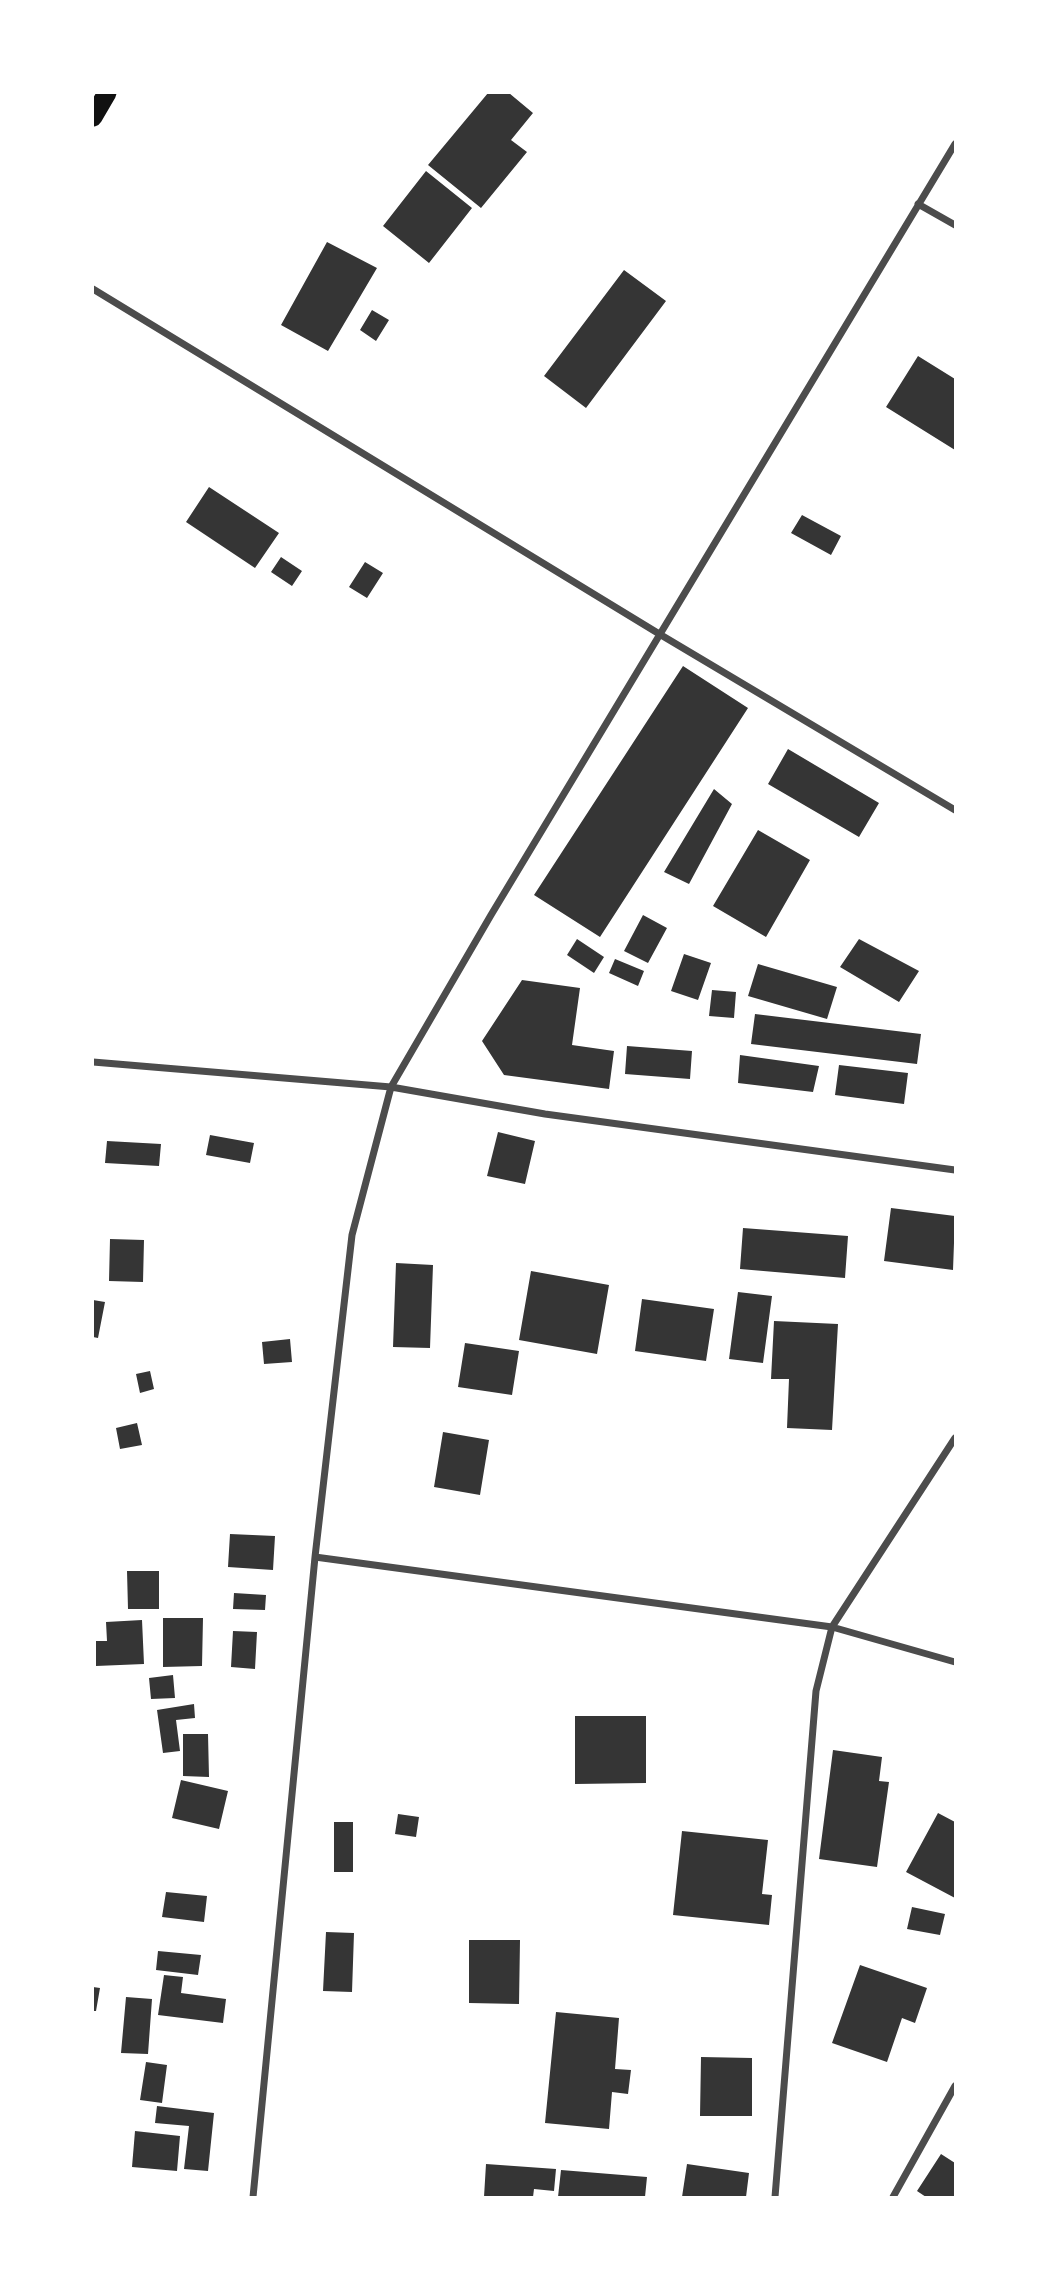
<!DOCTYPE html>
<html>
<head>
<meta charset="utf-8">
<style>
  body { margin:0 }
  #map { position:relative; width:1048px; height:2290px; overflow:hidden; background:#fff; font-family:"Golos Text",sans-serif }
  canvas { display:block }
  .frame { position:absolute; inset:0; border:94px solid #fff; pointer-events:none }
</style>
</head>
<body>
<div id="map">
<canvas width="1048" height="2290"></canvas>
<div class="frame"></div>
</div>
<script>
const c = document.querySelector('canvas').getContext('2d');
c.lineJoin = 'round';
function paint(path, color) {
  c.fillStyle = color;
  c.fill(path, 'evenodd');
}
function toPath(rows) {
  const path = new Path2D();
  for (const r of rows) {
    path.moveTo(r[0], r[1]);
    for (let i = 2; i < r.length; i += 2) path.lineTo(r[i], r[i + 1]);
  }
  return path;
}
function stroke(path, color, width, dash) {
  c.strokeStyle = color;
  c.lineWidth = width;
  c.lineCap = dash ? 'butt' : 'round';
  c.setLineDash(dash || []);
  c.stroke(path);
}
paint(toPath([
  [488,93,509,93,533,113,511,140,527,152,481,208,428,165],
  [426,171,472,208,429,263,383,226],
  [327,242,377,268,328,351,281,325],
  [624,270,666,301,586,408,544,376],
  [372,310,389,320,376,341,360,330],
  [918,356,955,379,955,450,886,407],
  [209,487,279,533,255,568,186,522],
  [802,515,841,536,831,555,791,533],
  [281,557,302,571,292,586,271,572],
  [365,562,383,573,367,598,349,587],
  [683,666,748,708,600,937,534,895],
  [788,749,879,803,859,837,768,784],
  [714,789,732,804,689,884,664,872],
  [758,830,810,860,766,937,713,906],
  [643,915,667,928,648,963,624,951],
  [577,939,604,957,594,973,567,955],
  [859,939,919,971,899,1002,840,967],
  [684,954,711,963,698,1000,671,991],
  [615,959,644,971,638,986,609,973],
  [758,964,837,987,827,1019,748,996],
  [522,980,580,988,572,1045,614,1051,609,1089,504,1075,482,1041],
  [712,990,736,992,734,1018,709,1016],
  [755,1014,921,1034,917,1064,751,1044],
  [627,1046,692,1051,690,1079,625,1074],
  [740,1055,819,1066,813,1092,738,1083],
  [839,1065,908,1073,904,1104,835,1095],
  [498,1132,535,1141,525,1184,487,1176],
  [210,1135,254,1143,250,1163,206,1155],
  [107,1141,161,1144,159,1166,105,1163],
  [891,1208,955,1216,953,1270,884,1261],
  [743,1228,848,1236,845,1278,740,1269],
  [110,1239,144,1240,143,1282,109,1281],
  [396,1263,433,1265,430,1348,393,1347],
  [531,1271,609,1285,597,1354,519,1340],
  [738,1292,772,1296,763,1363,729,1359],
  [642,1299,714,1309,706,1361,635,1351],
  [93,1300,105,1302,98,1338,93,1337],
  [774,1321,838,1324,832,1430,787,1428,789,1379,771,1379],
  [290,1339,292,1362,264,1364,262,1342],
  [465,1343,519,1351,512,1395,458,1387],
  [150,1371,154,1389,140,1393,136,1374],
  [137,1423,142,1445,120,1449,116,1428],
  [443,1432,489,1440,480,1495,434,1487],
  [230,1534,275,1536,273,1570,228,1567],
  [127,1571,159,1571,159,1609,128,1609],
  [234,1593,266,1595,265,1610,233,1609],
  [163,1618,203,1618,202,1666,163,1667],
  [142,1620,144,1664,96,1666,96,1641,107,1641,106,1622],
  [233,1631,257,1632,255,1669,231,1667],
  [173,1675,175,1698,151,1699,149,1678],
  [194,1704,195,1718,176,1720,180,1751,163,1753,157,1710],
  [575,1716,646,1716,646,1783,575,1784],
  [183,1734,208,1734,209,1777,183,1776],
  [833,1750,882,1757,879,1781,889,1782,877,1867,819,1859],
  [181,1780,228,1791,219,1829,172,1818],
  [938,1813,955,1822,955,1898,906,1872],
  [398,1814,419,1817,416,1837,395,1834],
  [334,1822,353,1822,353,1872,334,1872],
  [682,1831,768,1840,762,1894,772,1895,769,1925,673,1915],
  [166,1892,207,1896,204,1922,162,1917],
  [912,1907,945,1914,940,1935,907,1929],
  [326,1932,354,1933,352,1992,323,1991],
  [469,1940,520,1940,519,2004,469,2003],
  [158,1951,201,1955,198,1975,156,1970],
  [860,1965,927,1988,915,2023,902,2018,887,2062,832,2043],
  [164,1975,183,1977,181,1993,226,1999,223,2023,158,2015],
  [93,1987,100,1988,96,2011,93,2011],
  [126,1997,152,1999,148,2054,121,2053],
  [556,2012,619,2018,615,2069,631,2070,628,2094,612,2092,609,2129,545,2123],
  [701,2057,752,2058,752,2116,700,2116],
  [146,2062,167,2065,162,2103,140,2100],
  [157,2106,214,2113,208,2171,184,2169,189,2126,155,2123],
  [135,2131,180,2136,177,2171,132,2167],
  [941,2154,955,2163,955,2197,926,2197,917,2191],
  [486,2164,556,2169,554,2191,534,2189,533,2197,484,2197],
  [687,2164,749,2173,746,2197,682,2197],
  [561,2170,647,2177,645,2197,558,2197]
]), '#353535');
stroke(toPath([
  [918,204,955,225],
  [93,289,661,635,955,810],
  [93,1062,391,1087,545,1114,955,1170],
  [315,1557,832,1627,955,1662],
  [253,2197,315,1557,352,1235,391,1087,491,915,955,144],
  [775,2197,816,1691,832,1627,955,1438],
  [893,2197,955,2086]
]), '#4c4c4c', 7);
stroke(toPath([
  [93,117,107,93]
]), '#111', 19);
</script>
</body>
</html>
